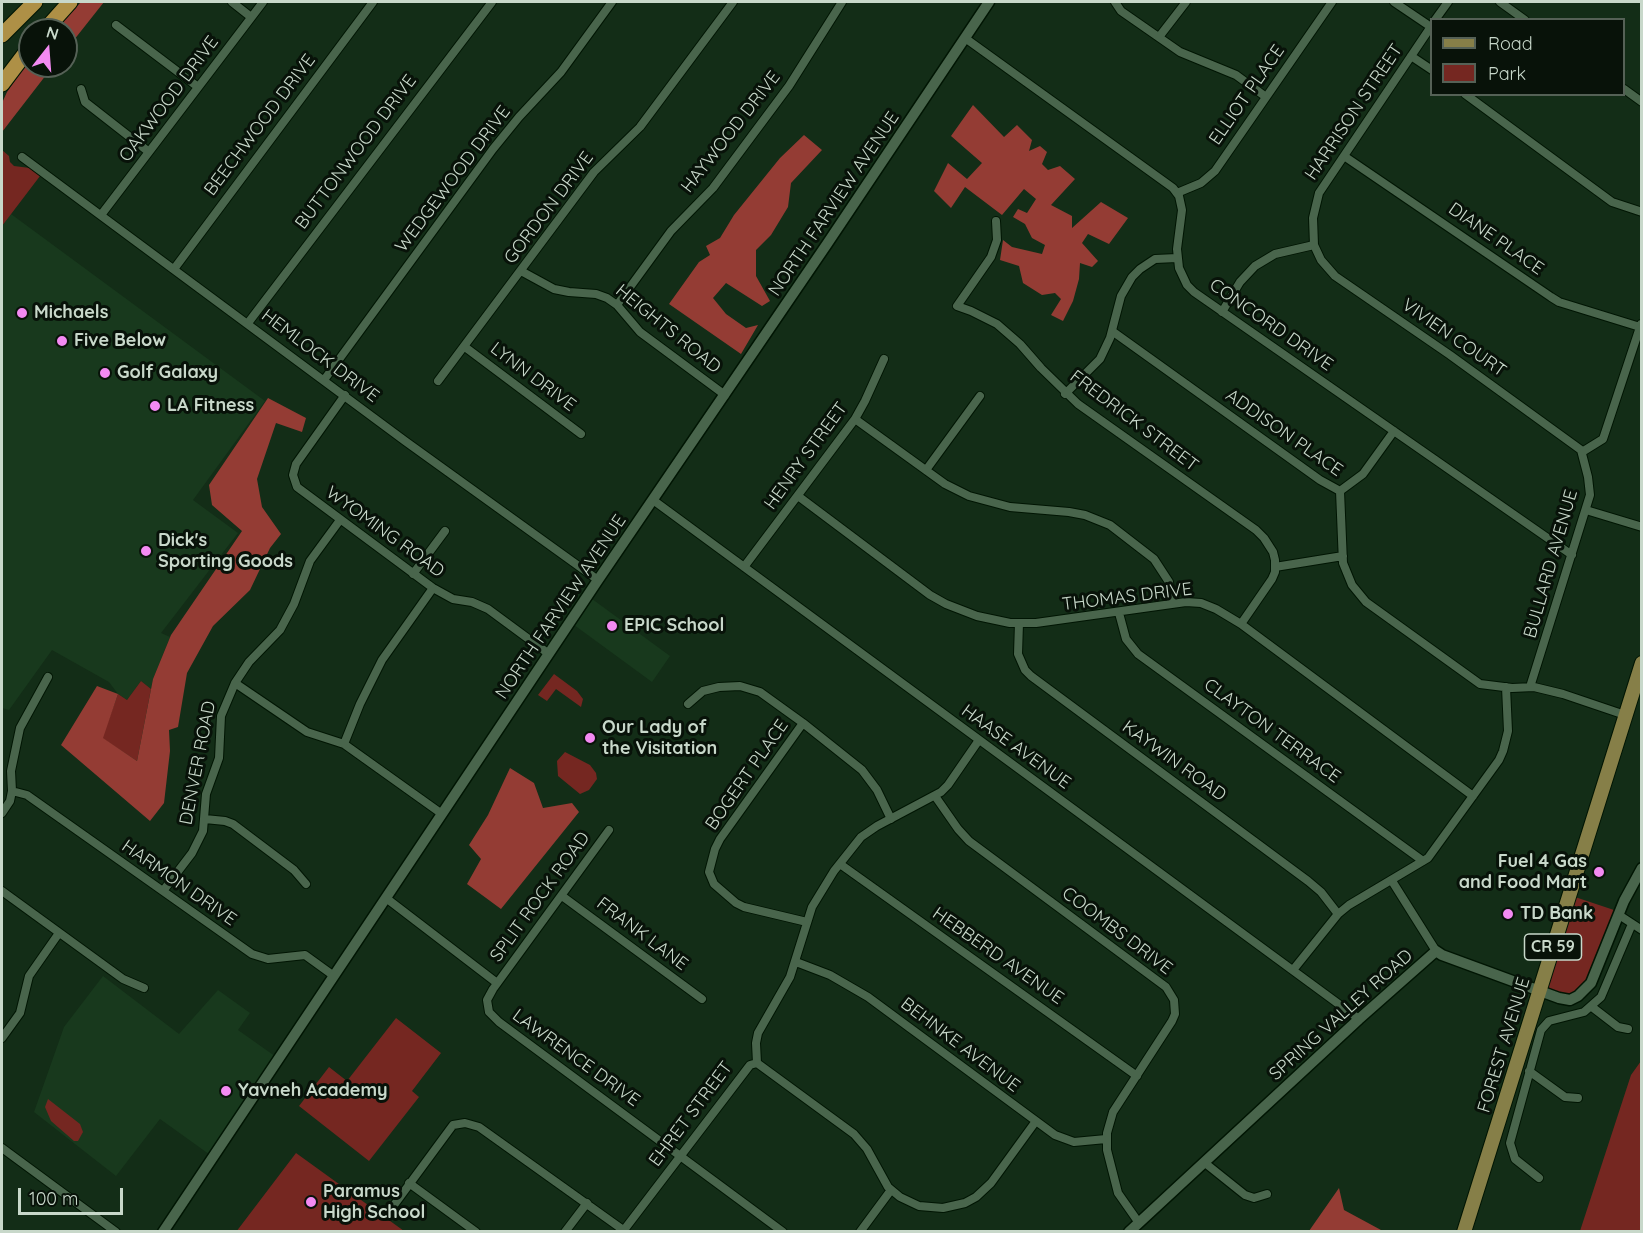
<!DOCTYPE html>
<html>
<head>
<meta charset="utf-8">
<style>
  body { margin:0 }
  #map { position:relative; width:1643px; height:1233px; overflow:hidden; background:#132d17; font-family:Quicksand,sans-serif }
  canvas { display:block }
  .frame { position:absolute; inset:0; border:3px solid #c8d8ca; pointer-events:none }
  .legend { position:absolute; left:1430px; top:18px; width:195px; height:78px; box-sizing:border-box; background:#081209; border:2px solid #556156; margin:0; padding:8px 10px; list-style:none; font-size:18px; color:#c8d8ca }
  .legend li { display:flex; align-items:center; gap:12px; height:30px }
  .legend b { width:30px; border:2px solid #556156 }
  .north { position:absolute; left:18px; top:18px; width:60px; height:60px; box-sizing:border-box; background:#081209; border:2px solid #556156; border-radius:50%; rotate:17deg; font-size:16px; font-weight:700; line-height:24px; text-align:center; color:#c8d8ca }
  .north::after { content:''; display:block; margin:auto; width:21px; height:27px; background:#f38af2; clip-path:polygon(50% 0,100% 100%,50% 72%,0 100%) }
  .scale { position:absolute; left:18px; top:1188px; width:105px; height:27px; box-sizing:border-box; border:3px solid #c8d8ca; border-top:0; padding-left:8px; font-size:18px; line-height:21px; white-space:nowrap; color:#c8d8ca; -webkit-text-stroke:4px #081209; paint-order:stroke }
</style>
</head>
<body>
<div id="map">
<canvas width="1643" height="1233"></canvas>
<div class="frame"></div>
<ul class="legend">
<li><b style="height:8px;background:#867f48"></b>Road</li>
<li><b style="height:16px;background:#752721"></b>Park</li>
</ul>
<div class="north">N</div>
<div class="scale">100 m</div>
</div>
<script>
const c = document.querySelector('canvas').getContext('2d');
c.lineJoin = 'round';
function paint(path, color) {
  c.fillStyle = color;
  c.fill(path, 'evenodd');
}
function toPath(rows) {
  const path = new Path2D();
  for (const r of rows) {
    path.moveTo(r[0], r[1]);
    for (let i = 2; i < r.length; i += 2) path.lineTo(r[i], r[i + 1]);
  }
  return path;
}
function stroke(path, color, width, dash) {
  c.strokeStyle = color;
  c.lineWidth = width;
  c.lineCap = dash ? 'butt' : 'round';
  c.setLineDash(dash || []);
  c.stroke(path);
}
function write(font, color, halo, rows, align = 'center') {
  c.font = font + ' Quicksand,sans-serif';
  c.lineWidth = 6;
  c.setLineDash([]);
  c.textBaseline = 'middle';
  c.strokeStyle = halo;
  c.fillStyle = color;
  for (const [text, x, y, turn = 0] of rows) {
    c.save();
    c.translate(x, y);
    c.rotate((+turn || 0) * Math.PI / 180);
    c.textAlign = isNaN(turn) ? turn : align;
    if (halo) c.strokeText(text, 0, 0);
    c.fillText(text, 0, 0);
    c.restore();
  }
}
paint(toPath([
  [11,214,265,401,193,500,238,533,161,633,170,637,153,679,151,689,141,681,127,700,118,694,109,682,52,650,9,710,2,708,2,226],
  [588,596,670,656,652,682,570,622],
  [103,976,179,1034,218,990,250,1013,238,1030,279,1059,213,1157,160,1119,116,1176,34,1112,64,1027]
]), '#18391d');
paint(toPath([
  [2,150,9,156,10,162,14,166,30,168,40,176,2,226],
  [554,674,577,691,583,699,581,707,556,689,547,701,538,695],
  [141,681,151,689,137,761,102,738,118,694,127,700],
  [565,752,590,765,596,773,597,779,589,790,580,794,558,776,557,761],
  [1569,895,1620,912,1591,983,1578,996,1539,991],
  [396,1018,441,1053,412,1091,419,1097,369,1161,299,1106,329,1067,347,1081],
  [1641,1061,1641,1231,1580,1231,1631,1075],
  [48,1099,80,1124,83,1132,78,1141,74,1141,51,1121,45,1107],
  [296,1153,404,1231,236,1232]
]), '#752721');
paint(toPath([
  [81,2,104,2,66,50,66,30,55,30],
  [30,58,30,66,53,66,2,132,2,103,7,92],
  [973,105,1004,137,1017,125,1032,140,1029,151,1040,146,1047,152,1042,164,1048,170,1060,166,1075,179,1051,205,1072,216,1072,228,1101,202,1128,218,1109,244,1088,234,1082,243,1098,261,1092,267,1080,263,1079,279,1073,301,1063,321,1051,315,1061,299,1055,293,1042,295,1023,283,1019,266,1000,260,1003,240,1012,247,1042,254,1045,245,1032,238,1025,224,1013,217,1018,209,1027,213,1036,199,1024,189,1002,215,965,187,951,208,934,191,948,163,967,179,982,163,951,136],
  [804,135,822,150,791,183,788,207,771,235,756,250,756,276,770,301,762,306,726,283,713,298,726,314,746,328,758,325,741,354,669,304,699,262,710,255,706,246,720,238,734,215,780,158],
  [268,398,306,418,302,432,276,423,257,479,262,507,281,534,270,548,250,590,213,626,187,673,178,727,169,730,170,751,164,803,150,821,61,745,97,686,118,694,103,738,137,761,153,679,171,635,242,531,212,505,209,485],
  [510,768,534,783,543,808,572,803,579,812,501,909,467,884,481,859,469,845,488,815],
  [1339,1188,1344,1210,1381,1230,1380,1231,1309,1231]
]), '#943c34');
const minor = toPath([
  [232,2,251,17],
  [1115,2,1121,11,1180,52,1236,75,1266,97],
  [1394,2,1431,27],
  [1500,2,1525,20],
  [1435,20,1448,2],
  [116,25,198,87],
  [1432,25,1319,193,1313,218,1314,245,1321,260,1335,276,1450,355,1581,450,1588,477,1590,495,1530,687],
  [1159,37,1186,2],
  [965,38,1173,188,1179,196,1182,210,1177,249,1179,268,1187,285,1194,292,1572,555],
  [1411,56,1432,70],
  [81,89,85,102,149,152],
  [1624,89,1642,102],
  [1465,94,1612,202,1642,212],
  [1344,156,1551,297,1559,302,1640,327],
  [22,157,405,441,598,580],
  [1177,193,1201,183,1215,171,1332,2],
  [101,215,263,2],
  [996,221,997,240,991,257,957,306,971,311,997,324,1020,344,1041,368,1078,404,1256,530,1264,538,1273,552,1275,560,1275,572,1272,579,1241,624],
  [174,269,373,2],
  [521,271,554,289,569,292,596,294,607,298,617,305,640,332,725,395],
  [617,305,671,231,713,188,789,86,842,2],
  [1222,312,1240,282,1255,266,1275,254,1314,245],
  [248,323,492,2],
  [1112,331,1320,480,1340,491],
  [465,347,581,434],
  [324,380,493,149,519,117,561,72,612,2],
  [438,381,594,172,640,127,733,2],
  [1065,394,1100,359,1110,338,1121,296,1132,277,1140,269,1155,259,1177,258],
  [345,395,296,464,293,475,297,487,433,588,453,599,472,602,488,609,549,654],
  [855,419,945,484,969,496,1010,507,1069,512,1085,515,1110,525,1154,559,1169,582,1172,604],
  [1582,452,1603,439,1641,324],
  [926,470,980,396],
  [1340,491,1343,563,1352,585,1366,602,1480,684,1512,688,1534,687,1563,694,1625,715],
  [1340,491,1363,474,1394,431],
  [798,496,930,595,946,604,977,616,1010,623,1036,623,1186,602,1201,603,1216,609,1241,624,1473,796],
  [653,500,1359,1019],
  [1586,510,1642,527],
  [744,567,855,419,865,401,884,359],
  [1275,567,1343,556],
  [413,574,445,531],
  [1119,613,1126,639,1138,654,1423,861],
  [1019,623,1018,654,1025,670,1031,676,1308,881,1321,892,1338,914],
  [235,683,307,732,344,744,442,814],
  [688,704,703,691,719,687,740,686,760,692,803,723,862,770,877,790,891,819],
  [803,723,720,839,715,849,709,872,714,884,736,903,744,907,807,922],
  [344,744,360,704,382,660,433,588],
  [12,791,27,795,252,954,268,959,305,955,334,976],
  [935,796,958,829,969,841,1166,987,1174,1000,1175,1014,1172,1021,1113,1112,1107,1133,1107,1150,1118,1193,1139,1223],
  [2,813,10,801,12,791,11,771,20,728,48,677],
  [205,819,225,821,233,824,294,870,306,884],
  [609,830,493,989,487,1000,489,1012,499,1022,783,1232],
  [840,864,1137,1076],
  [1392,881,1436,951],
  [2,891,123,979,144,988],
  [163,891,192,853,203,831,206,794,219,758,221,716,235,683,249,662,280,630,294,604,310,561,340,520],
  [562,896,702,999],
  [386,898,497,983],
  [1619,915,1642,930],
  [796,962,830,975,868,997,1055,1135,1074,1142,1106,1139],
  [1293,970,1338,914,1349,905,1428,858,1499,760,1503,751,1508,731,1506,687],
  [1592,1007,1618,1027,1628,1029],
  [2,1038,20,1013,29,976,59,933],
  [757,1063,756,1043,758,1033,790,977,812,907,834,871,861,837,877,826,941,792,948,785,979,740],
  [757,1063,854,1134,867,1149,888,1187,900,1197,919,1206,943,1208,965,1203,976,1197,991,1183,1036,1121],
  [1529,1071,1565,1097,1578,1098],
  [2,1148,116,1232],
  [1205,1163,1245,1195,1254,1198,1267,1194],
  [1539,1178,1515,1159,1510,1143,1541,1030,1549,1021,1584,1012,1601,997,1632,924],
  [409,1183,476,1232],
  [386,1216,453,1125,465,1123,479,1127,626,1232],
  [624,1230,750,1065,757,1063],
  [565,1232,587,1203],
  [860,1232,891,1190]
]);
const tertiary = toPath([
  [163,1232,598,580,827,244,989,2],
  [1129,1232,1359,1019,1436,951,1442,955,1559,998,1570,1000,1578,996,1591,983,1624,901,1642,868]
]);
const primary = toPath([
  [1464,1232,1642,663]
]);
const motorway = toPath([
  [45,30,70,2],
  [2,35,35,2],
  [2,84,30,47]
]);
stroke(minor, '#001503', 10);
stroke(tertiary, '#001503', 13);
stroke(primary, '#001503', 16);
stroke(motorway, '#001503', 17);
stroke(minor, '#49654c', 8);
stroke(tertiary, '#49654c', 10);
stroke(primary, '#867f48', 14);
stroke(motorway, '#ae9046', 15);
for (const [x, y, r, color] of [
  [22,313,6,"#f38af2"],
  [62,341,6,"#f38af2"],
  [105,373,6,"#f38af2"],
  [155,406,6,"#f38af2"],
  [146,551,6,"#f38af2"],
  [612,626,6,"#f38af2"],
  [590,738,6,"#f38af2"],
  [1599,872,6,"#f38af2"],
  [1508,914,6,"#f38af2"],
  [226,1091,6,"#f38af2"],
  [311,1202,6,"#f38af2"]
]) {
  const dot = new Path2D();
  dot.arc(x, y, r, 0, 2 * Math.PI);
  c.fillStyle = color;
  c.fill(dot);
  stroke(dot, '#081209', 2);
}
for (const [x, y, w] of [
  [1553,947,57]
]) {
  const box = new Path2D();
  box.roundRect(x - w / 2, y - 13, w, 26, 4.5);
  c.fillStyle = '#081209';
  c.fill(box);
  stroke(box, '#c8d8ca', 1.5);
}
write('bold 16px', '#c8d8ca', null, [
  ["CR 59",1553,947]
]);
write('18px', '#c8d8ca', '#081209', [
  ["ELLIOT PLACE",1247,95,-55],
  ["OAKWOOD DRIVE",169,99,-53],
  ["HARRISON STREET",1354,112,-56],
  ["BEECHWOOD DRIVE",260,125,-53],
  ["HAYWOOD DRIVE",731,132,-52],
  ["BUTTONWOOD DRIVE",356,152,-53],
  ["WEDGEWOOD DRIVE",453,179,-53],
  ["NORTH FARVIEW AVENUE",834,204,-56],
  ["GORDON DRIVE",549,208,-53],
  ["DIANE PLACE",1496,239,35],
  ["CONCORD DRIVE",1271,325,35],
  ["HEIGHTS ROAD",668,329,39],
  ["VIVIEN COURT",1454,338,35],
  ["HEMLOCK DRIVE",320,356,37],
  ["LYNN DRIVE",533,377,37],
  ["FREDRICK STREET",1134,421,37],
  ["ADDISON PLACE",1284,433,35],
  ["HENRY STREET",806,456,-54],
  ["WYOMING ROAD",385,532,36],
  ["BULLARD AVENUE",1551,564,-74],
  ["THOMAS DRIVE",1127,597,-7],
  ["NORTH FARVIEW AVENUE",561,607,-56],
  ["CLAYTON TERRACE",1272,731,36],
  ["HAASE AVENUE",1016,747,36],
  ["KAYWIN ROAD",1174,761,36],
  ["DENVER ROAD",198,763,-79],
  ["BOGERT PLACE",747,775,-55],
  ["HARMON DRIVE",179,883,35],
  ["SPLIT ROCK ROAD",540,897,-54],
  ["COOMBS DRIVE",1117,931,37],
  ["FRANK LANE",642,934,37],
  ["HEBBERD AVENUE",998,956,35],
  ["SPRING VALLEY ROAD",1341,1015,-42],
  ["BEHNKE AVENUE",960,1045,37],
  ["FOREST AVENUE",1504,1045,-73],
  ["LAWRENCE DRIVE",576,1058,36],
  ["EHRET STREET",691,1114,-53]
]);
write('bold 18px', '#c8d8ca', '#081209', [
  ["Michaels",34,313],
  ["Five Below",74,341],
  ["Golf Galaxy",117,373],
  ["LA Fitness",167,406],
  ["Dick's",158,541],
  ["Sporting Goods",158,562],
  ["EPIC School",624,626],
  ["Our Lady of",602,728],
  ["the Visitation",602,749],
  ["Fuel 4 Gas",1587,862,"right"],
  ["and Food Mart",1587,883,"right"],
  ["TD Bank",1520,914],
  ["Yavneh Academy",238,1091],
  ["Paramus",323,1192],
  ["High School",323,1213]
], 'left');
</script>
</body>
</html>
